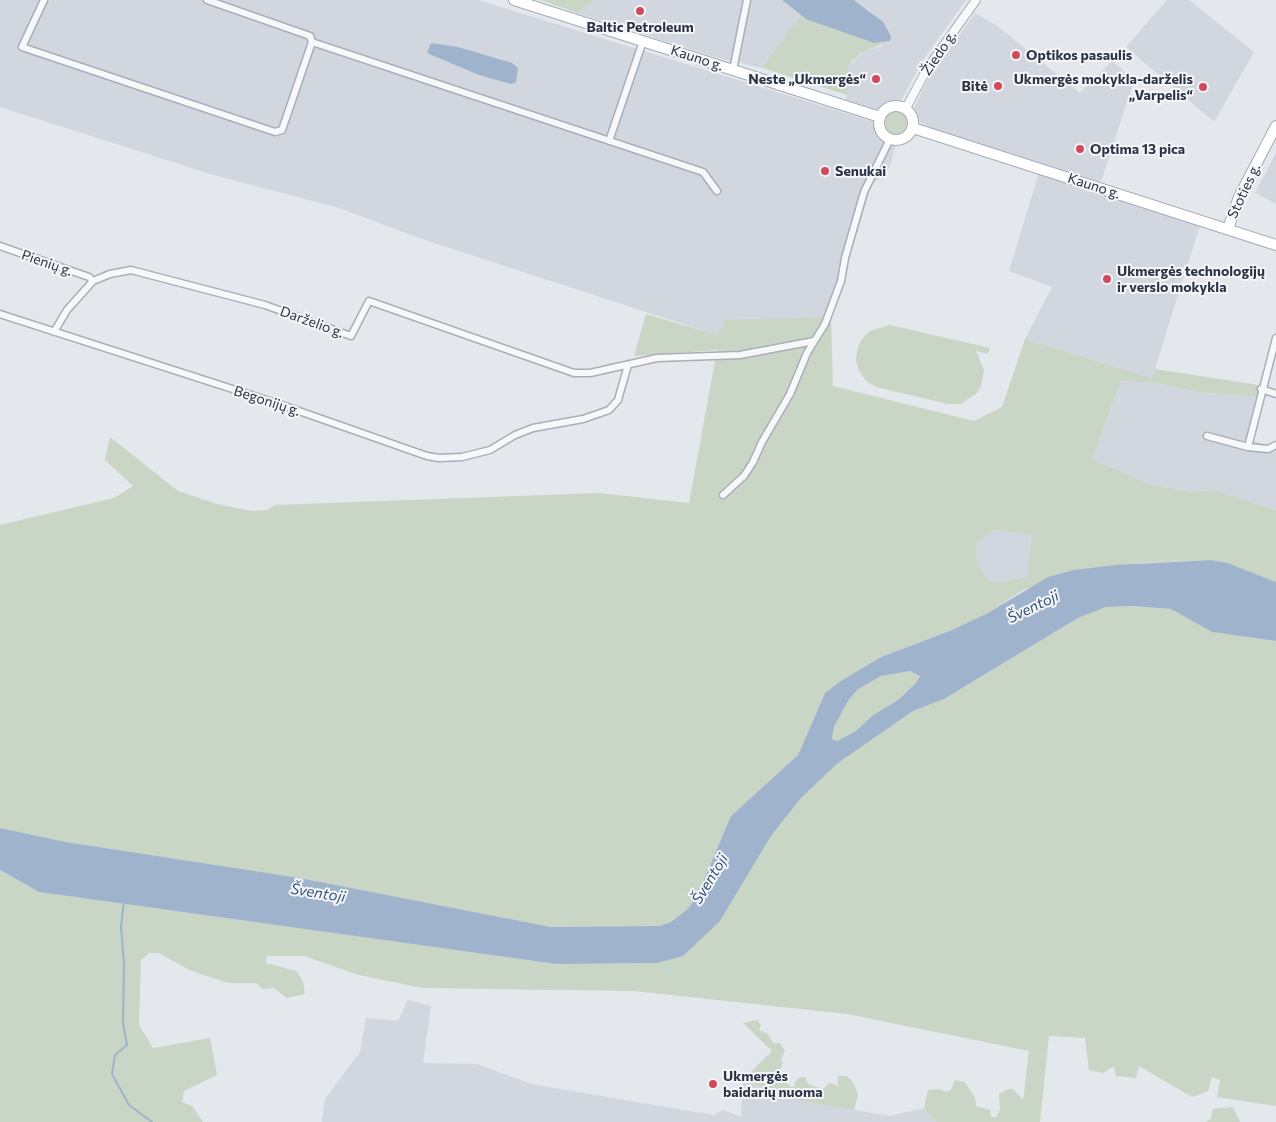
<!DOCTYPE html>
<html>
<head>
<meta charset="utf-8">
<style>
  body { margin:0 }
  canvas { display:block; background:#e4e7ec }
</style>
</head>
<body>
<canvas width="1276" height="1122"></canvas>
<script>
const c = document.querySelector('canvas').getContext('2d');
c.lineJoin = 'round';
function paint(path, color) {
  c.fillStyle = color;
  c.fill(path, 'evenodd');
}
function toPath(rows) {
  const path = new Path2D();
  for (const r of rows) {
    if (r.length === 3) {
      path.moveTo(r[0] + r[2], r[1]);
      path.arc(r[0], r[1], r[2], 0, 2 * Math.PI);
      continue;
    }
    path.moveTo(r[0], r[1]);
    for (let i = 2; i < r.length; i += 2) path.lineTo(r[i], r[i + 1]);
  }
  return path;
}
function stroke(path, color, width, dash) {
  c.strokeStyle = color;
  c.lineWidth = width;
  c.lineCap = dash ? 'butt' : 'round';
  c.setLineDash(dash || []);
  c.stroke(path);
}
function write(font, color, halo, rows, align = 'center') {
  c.font = font + ' Commissioner,sans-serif';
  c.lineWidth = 4;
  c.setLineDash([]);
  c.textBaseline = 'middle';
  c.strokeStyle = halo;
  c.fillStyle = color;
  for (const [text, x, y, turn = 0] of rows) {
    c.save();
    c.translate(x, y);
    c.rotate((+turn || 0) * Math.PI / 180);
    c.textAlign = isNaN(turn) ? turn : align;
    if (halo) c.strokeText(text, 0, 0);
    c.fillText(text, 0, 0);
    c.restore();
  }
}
paint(toPath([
  [0,0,478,0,874,122,880,135,896,144,890,166,871,187,831,317,717,335,425,240,336,207,217,176,0,107],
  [595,0,782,0,801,14,762,68,718,58,577,13],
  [854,0,966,0,921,63,901,101,877,109,846,100,848,67,863,52,882,46,870,11],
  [1167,0,1189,0,1254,52,1214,122,1126,47],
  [975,13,996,25,1080,93,1112,61,1134,80,1101,182,931,128,918,121,914,108,927,81],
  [1276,153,1276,204,1255,193],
  [1039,173,1200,225,1152,378,1025,339,1052,287,1009,271],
  [1121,381,1155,383,1198,392,1262,397,1251,440,1269,446,1276,442,1276,510,1214,490,1191,492,1152,485,1092,459],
  [994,530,1033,535,1027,577,1000,582,989,581,976,561,977,542],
  [408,1000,431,1006,423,1063,477,1064,531,1084,713,1115,723,1110,741,1117,743,1080,797,1100,890,1116,924,1108,936,1122,322,1122,325,1099,360,1052,366,1018,398,1021]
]), '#d2d6de');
paint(toPath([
  [541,0,595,0,577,13],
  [801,14,806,19,883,43,890,41,863,52,853,60,848,67,847,95,762,68],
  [897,123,12],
  [646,314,717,335,726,320,831,317,833,386,974,421,1002,407,1025,339,1152,378,1155,369,1265,386,1262,397,1198,392,1155,383,1121,381,1092,459,1152,485,1191,492,1214,490,1276,510,1276,582,1228,563,1211,560,1140,563,1025,589,986,614,952,630,881,657,825,693,798,755,731,816,699,891,689,908,671,922,659,926,551,927,300,878,66,842,0,828,0,525,114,498,133,486,105,460,110,437,178,491,217,504,252,511,267,510,276,505,599,493,689,503,717,350,634,356],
  [994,530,1032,535,1027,577,1000,582,989,581,976,561,977,542],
  [890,325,990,348,988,354,976,351,984,370,981,387,976,394,960,404,948,404,876,387,867,382,859,371,856,361,857,350,861,340,870,331],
  [1132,606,1171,609,1212,632,1276,641,1276,1106,1217,1097,1220,1080,1212,1077,1208,1091,1192,1097,1139,1066,1136,1078,1116,1076,1114,1066,1103,1073,1089,1070,1085,1038,1049,1036,1040,1122,936,1122,924,1108,928,1090,940,1089,946,1092,951,1090,955,1080,965,1082,975,1098,976,1106,990,1110,991,1117,996,1117,1000,1109,999,1094,1008,1089,1013,1089,1023,1100,1029,1051,847,1014,634,991,422,988,359,975,304,956,267,956,266,963,296,971,303,981,305,994,287,998,274,988,263,989,256,983,228,983,189,970,159,953,149,953,141,960,139,1025,153,1048,210,1038,217,1075,184,1091,182,1102,192,1106,203,1122,0,1122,0,870,39,892,556,964,657,963,720,921,771,836,801,798,838,763,913,711,944,699,1078,618,1106,607],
  [910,671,920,675,915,684,898,700,873,715,856,731,837,741,832,739,834,727,848,701,857,690,881,676],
  [757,1020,761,1025,759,1030,768,1034,773,1043,780,1043,785,1051,781,1059,783,1064,778,1074,785,1082,792,1087,795,1086,795,1082,800,1077,805,1077,808,1084,823,1089,830,1083,838,1086,838,1076,847,1076,854,1084,858,1095,854,1110,797,1100,743,1080,772,1051,743,1023],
  [1233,1107,1240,1122,1205,1122,1211,1119,1213,1109]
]), '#c9d6c5');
paint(toPath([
  [782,0,854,0,883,22,891,36,890,41,874,43,806,19],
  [431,43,458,47,512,63,518,68,516,82,511,84,479,75,427,53],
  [1211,560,1228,563,1276,582,1276,641,1212,632,1171,609,1132,606,1106,607,1078,618,944,699,913,711,838,763,801,798,771,836,720,921,683,956,657,963,556,964,39,892,0,870,0,828,66,842,300,878,551,927,659,926,671,922,689,908,699,891,731,816,798,755,825,693,841,681,881,657,952,630,986,614,1048,577,1074,570,1116,565],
  [910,671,920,676,915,684,898,700,873,715,856,731,837,741,832,739,834,727,848,701,857,690,881,676]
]), '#9fb4cc');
stroke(toPath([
  [124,901,121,926,124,965,123,1023,127,1045,115,1055,112,1074,129,1105,152,1122]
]), '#9fb4cc', 2);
const minor = toPath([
  [44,0,22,47,275,132,282,130,312,42,310,36,207,0],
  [312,42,694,169,703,172,717,191],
  [733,70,747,0],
  [609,141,643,41],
  [0,246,89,277,93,281],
  [0,314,279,404,427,456,439,458,462,457,490,450,515,435,533,428,583,419,609,410,618,400,628,365],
  [54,332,67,310,93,281,110,274,131,270,265,305,351,336,369,301,574,373,590,373,657,358,740,355,814,341],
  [1261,389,1276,394],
  [1207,436,1248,447,1268,449,1276,445],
  [1248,447,1276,338],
  [723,495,744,476,753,462,762,442,790,394,807,353,825,324,841,281,845,258,864,192,890,139]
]);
const tertiary = toPath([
  [906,108,927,69,976,0]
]);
const primary = toPath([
  [514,0,880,117],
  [896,123,17],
  [913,128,1276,245],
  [1228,229,1239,197,1276,126]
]);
stroke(minor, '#a9aeb7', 9);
stroke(tertiary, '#a9aeb7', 10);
stroke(primary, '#a3abb8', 12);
stroke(minor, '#f7f8fa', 6);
stroke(tertiary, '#f7f8fa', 8);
stroke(primary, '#fff', 10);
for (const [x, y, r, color] of [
  [640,11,5,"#d1495b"],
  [1016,55,5,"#d1495b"],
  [876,79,5,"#d1495b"],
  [998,86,5,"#d1495b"],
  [1203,87,5,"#d1495b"],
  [1080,149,5,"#d1495b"],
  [825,171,5,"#d1495b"],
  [1107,279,5,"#d1495b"],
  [713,1084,5,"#d1495b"]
]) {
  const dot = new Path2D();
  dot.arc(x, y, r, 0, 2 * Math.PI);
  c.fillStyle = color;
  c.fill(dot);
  stroke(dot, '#f4f6f9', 2);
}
write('bold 14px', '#2b3445', '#f4f6f9', [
  ["Baltic Petroleum",640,27,"center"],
  ["Optikos pasaulis",1026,55],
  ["Neste „Ukmergės“",866,79,"right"],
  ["Ukmergės mokykla-darželis",1193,79,"right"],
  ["„Varpelis“",1193,95,"right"],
  ["Bitė",988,86,"right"],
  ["Optima 13 pica",1090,149],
  ["Senukai",835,171],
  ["Ukmergės technologijų",1117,271],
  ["ir verslo mokykla",1117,287],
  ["Ukmergės",723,1076],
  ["baidarių nuoma",723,1092]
], 'left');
write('14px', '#2b3445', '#f4f6f9', [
  ["Žiedo g.",939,53,-56],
  ["Kauno g.",697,58,18],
  ["Kauno g.",1094,186,18],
  ["Stoties g.",1244,191,-65],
  ["Pienių g.",47,263,19],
  ["Darželio g.",312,322,20],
  ["Begonijų g.",267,401,18]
]);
write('italic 15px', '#34527a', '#f4f6f9', [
  ["Šventoji",1033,607,-26],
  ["Šventoji",710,879,-59],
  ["Šventoji",318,893,9]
]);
</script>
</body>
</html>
